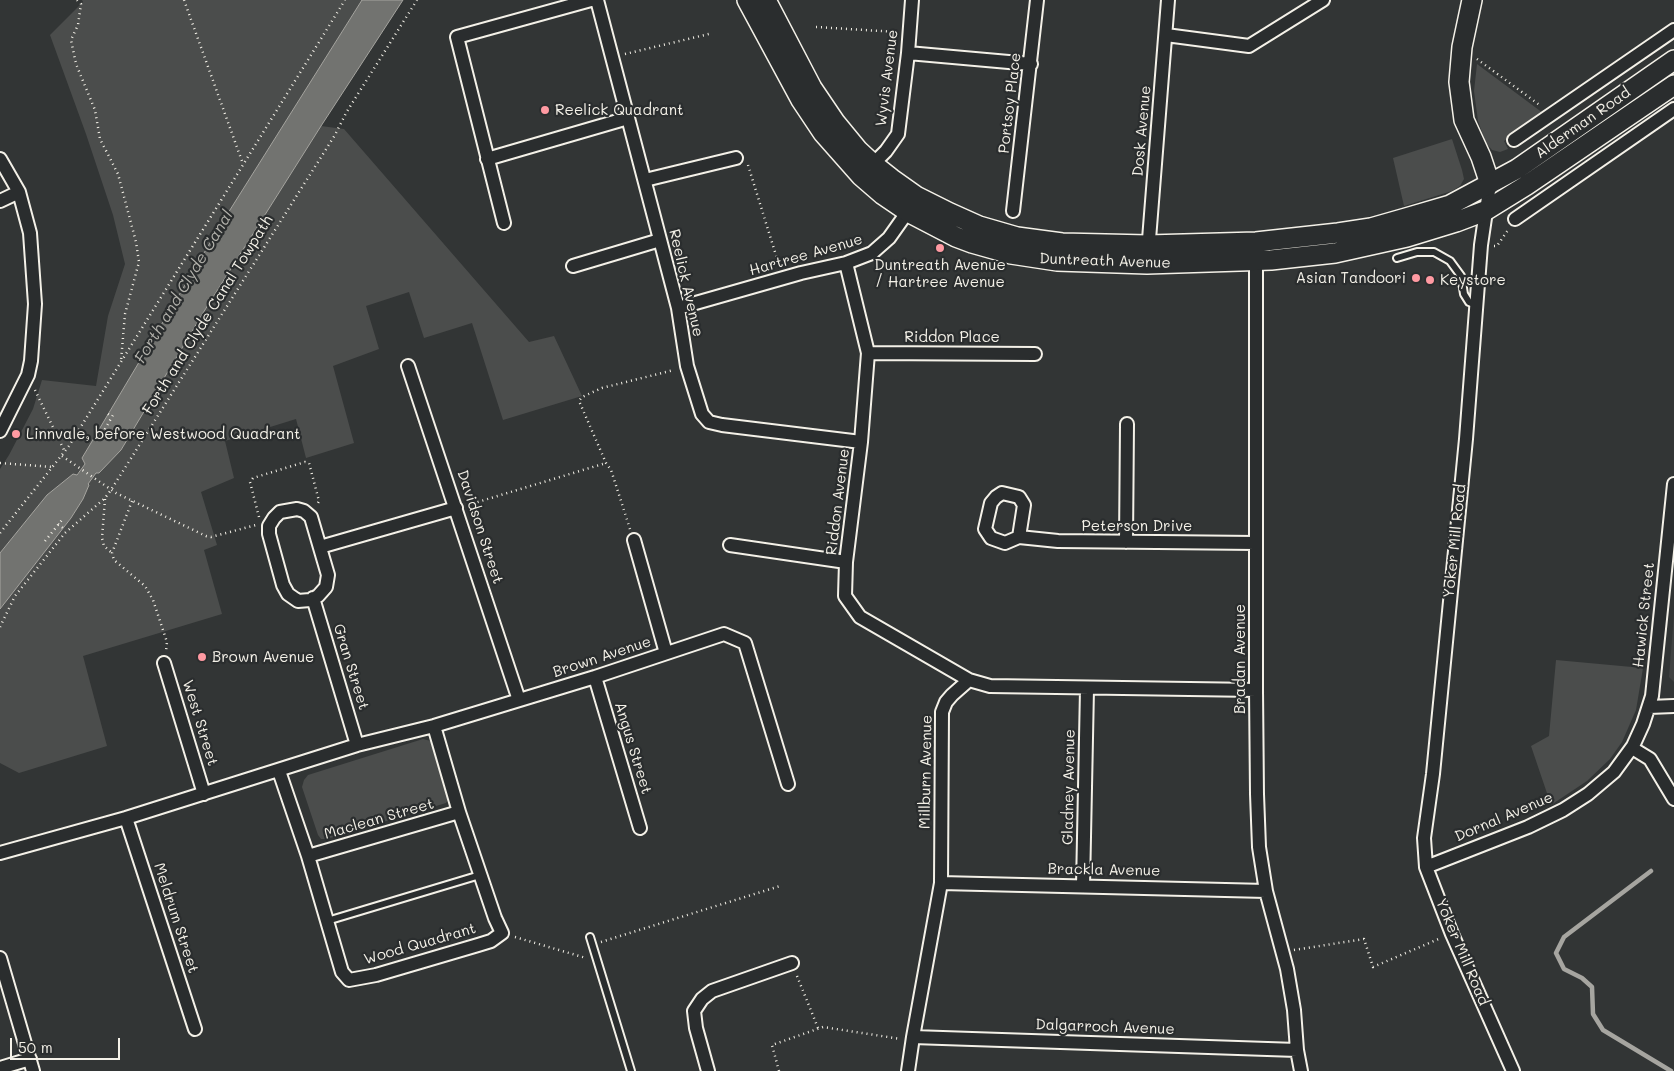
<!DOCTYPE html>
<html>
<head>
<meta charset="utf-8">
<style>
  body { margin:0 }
  #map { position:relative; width:1674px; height:1071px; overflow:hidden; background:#323535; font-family:Mali,sans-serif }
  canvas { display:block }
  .scale { position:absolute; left:10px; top:1038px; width:110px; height:22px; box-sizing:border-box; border:2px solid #f4f1e8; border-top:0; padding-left:6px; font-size:15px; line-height:18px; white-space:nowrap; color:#f4f1e8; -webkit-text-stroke:4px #2a2d2e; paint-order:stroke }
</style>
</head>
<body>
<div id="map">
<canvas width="1674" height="1071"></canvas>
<div class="scale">50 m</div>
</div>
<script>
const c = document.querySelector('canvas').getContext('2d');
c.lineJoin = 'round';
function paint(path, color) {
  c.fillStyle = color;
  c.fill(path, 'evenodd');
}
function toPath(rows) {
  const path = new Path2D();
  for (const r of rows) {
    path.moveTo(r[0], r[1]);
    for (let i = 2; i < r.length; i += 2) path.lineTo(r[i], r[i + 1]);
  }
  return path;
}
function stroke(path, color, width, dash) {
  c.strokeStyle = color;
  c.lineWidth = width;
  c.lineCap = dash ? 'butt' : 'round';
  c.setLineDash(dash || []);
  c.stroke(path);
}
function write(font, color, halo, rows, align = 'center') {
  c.font = font + ' Mali,sans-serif';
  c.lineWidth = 4.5;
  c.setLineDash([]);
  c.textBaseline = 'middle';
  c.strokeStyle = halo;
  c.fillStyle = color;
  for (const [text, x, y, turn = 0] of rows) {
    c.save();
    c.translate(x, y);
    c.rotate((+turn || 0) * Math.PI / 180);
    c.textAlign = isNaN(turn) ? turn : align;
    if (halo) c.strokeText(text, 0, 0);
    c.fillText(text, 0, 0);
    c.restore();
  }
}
paint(toPath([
  [1674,614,1674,682,1669,677]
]), '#404242');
paint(toPath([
  [82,0,362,0,223,221,88,448,82,458,85,464,76,475,73,474,47,495,0,553,0,469,9,455,33,409,42,380,96,386,108,316,125,264,113,215,86,134,50,35,83,2],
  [1477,64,1543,113,1504,141,1508,149,1500,152,1492,150,1486,143,1478,121,1474,91],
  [321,126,344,129,529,342,554,336,582,396,503,420,472,323,424,338,409,292,366,306,379,349,333,366,354,443,306,458,296,419,225,441,234,478,201,492,217,545,204,550,222,614,83,656,107,746,19,773,0,763,0,609,71,518,83,499,88,484,96,473,121,450,203,313],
  [1452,139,1462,170,1464,179,1460,186,1452,191,1404,206,1393,158],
  [1556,660,1643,668,1636,710,1622,742,1610,759,1587,781,1551,805,1531,746,1549,736],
  [423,739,431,741,434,744,450,796,446,803,327,839,321,839,318,835,302,787,304,780,308,775]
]), '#4b4d4c');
const water = toPath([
  [362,0,403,0,321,126,203,313,121,450,99,473,96,473,88,484,89,485,83,499,71,518,0,609,0,553,47,495,73,474,77,475,85,464,82,458,88,448,223,221,362,0]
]);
paint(water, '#727370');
stroke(water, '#a6a5a0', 1);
stroke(toPath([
  [1651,871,1564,937,1556,953,1564,969,1582,978,1592,987,1593,1014,1603,1030,1671,1071]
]), '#a6a5a0', 4.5);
const lane = toPath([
  [1397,258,1417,252,1434,252,1450,261,1461,276,1464,294,1469,302,1476,305],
  [327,921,480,875],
  [590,937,631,1071]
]);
const street = toPath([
  [597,0,678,308,687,366,702,414,709,422,722,425,861,442],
  [1166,35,1249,46,1323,0],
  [908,53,1031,64],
  [1514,140,1674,30],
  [0,159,19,192,30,233,35,304,31,361,28,375,0,431],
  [487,159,628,118],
  [868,169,886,151,898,134,908,53,912,0],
  [645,180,736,158],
  [1490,184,1481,245,1466,439,1433,774,1424,838,1426,867,1452,934,1513,1071],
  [0,201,19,192],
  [1013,211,1037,0],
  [1515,219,1674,109],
  [504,223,457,37,591,0],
  [1148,252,1168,0],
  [1256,253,1256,690,1257,794,1259,847,1266,891,1287,969,1294,1010,1297,1050,1301,1071],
  [846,263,868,353,861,442,846,562,845,596,860,617,969,680],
  [573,266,660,240],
  [678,308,801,273,846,263,872,253,889,238,911,207],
  [868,353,1035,354],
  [408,366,519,700],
  [297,509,304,511,311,517,328,575,326,587,318,596,310,600,298,601,288,594,283,585,269,534,269,526,274,518,280,512,297,509],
  [1019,537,1024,505,1019,497,1002,493,996,497,991,503,985,529,991,538,1005,543,1019,537,1058,541,1256,543],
  [634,540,666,653],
  [1126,542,1127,424],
  [730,545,846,562],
  [320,547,456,508],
  [313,598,357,745],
  [164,663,204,794],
  [595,677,640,828],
  [1649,707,1674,706],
  [1632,748,1650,759,1674,799],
  [279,771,308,856,342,972,349,980,376,975,478,945,491,941,502,933,495,918,459,812,434,726],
  [126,818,195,1029],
  [0,853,126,818,357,745,434,726,595,677,724,634,745,643,788,784],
  [308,856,459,812],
  [1426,867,1528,827,1563,810,1588,794,1614,772,1633,746,1643,724,1652,696,1674,484],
  [941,883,1266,891],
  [1083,886,1087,689],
  [0,958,33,1071],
  [913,1037,1297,1050],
  [0,1068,30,1059],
  [708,1071,696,1028,694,1011,702,999,712,991,792,963],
  [908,1071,913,1037,941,883,942,712,946,702,952,695,969,680,990,686,1256,690]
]);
const secondary = toPath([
  [747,0,801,100,823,133,861,176,883,195,908,212,956,237,972,243,1011,254,1057,261,1147,264,1271,260,1335,253,1407,237,1456,222,1485,211,1527,185,1674,85],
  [766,0,812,88,835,122,858,150,873,164,892,179,916,196,950,213,979,226,1017,237,1062,243,1148,245,1256,242,1338,233,1371,228,1406,218,1450,205,1517,169,1674,60],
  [1472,0,1462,47,1459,82,1464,120,1481,157,1490,184]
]);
stroke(lane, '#f4f1e8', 10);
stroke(street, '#f4f1e8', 16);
stroke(secondary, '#f4f1e8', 22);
stroke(toPath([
  [77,0,81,4,78,25,71,40,76,64,95,110,100,139,118,174,136,242,139,262,125,314,121,361],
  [184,0,243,164],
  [816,27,897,32],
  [625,54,709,34],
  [1477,59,1541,106],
  [748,165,779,265],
  [1494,246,1497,246,1508,230],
  [35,390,65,452],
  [108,414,112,417],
  [100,438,113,415],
  [62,456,116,493,206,536,211,537,256,525],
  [0,463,53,467],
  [105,499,102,538,104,546,112,553],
  [132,501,112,553,114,560,145,586,153,600,167,642,166,651],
  [468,505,606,463],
  [259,517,250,482,253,478,305,462,309,463,319,501,317,505],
  [58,524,63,528],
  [630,529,611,470,606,463,579,401,582,397,602,388,674,370],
  [0,533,69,446,345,0],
  [45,541,62,520],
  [0,627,15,596,65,533,105,498,111,490,335,135,346,113,417,0],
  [515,937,586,958],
  [601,942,780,886],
  [1294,950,1364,939,1373,967,1441,938],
  [797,976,818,1028],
  [779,1071,772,1045,823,1027,901,1039]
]), '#f4f1e8', 2.5, [1, 4]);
stroke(lane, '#2a2d2e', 6);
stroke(street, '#2a2d2e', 12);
stroke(secondary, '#2a2d2e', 19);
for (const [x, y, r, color] of [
  [545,110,5,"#ff9aa2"],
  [940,248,5,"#ff9aa2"],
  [1416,278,5,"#ff9aa2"],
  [1430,280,5,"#ff9aa2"],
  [16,434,5,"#ff9aa2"],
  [202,657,5,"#ff9aa2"]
]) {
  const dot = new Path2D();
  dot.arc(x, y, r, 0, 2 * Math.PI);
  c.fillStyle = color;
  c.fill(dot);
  stroke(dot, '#2a2d2e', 2);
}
write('15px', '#f4f1e8', '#2a2d2e', [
  ["Wyvis Avenue",887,78,-83],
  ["Portsoy Place",1010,103,-83],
  ["Alderman Road",1583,123,-35],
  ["Dosk Avenue",1142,131,-85],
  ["Hartree Avenue",806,255,-16],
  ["Duntreath Avenue",1105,261,2],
  ["Reelick Avenue",686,283,77],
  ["Forth and Clyde Canal Towpath",208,315,-58],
  ["Riddon Place",952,337],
  ["Riddon Avenue",838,502,-83],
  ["Peterson Drive",1137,526],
  ["Davidson Street",480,527,72],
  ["Yoker Mill Road",1455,541,-84],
  ["Hawick Street",1644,615,-84],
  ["Brown Avenue",602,657,-18],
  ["Bradan Avenue",1240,659,-90],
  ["Gran Street",351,667,73],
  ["West Street",200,723,73],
  ["Angus Street",633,748,73],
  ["Millburn Avenue",926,772,-89],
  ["Gladney Avenue",1069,787,-89],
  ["Dornal Avenue",1504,817,-23],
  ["Maclean Street",379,819,-16],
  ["Brackla Avenue",1104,870,1],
  ["Meldrum Street",176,918,72],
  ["Wood Quadrant",420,944,-16],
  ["Yoker Mill Road",1462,952,67],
  ["Dalgarroch Avenue",1105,1027,2]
]);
write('15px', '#f4f1e8', '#2a2d2e', [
  ["Reelick Quadrant",555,110],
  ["Duntreath Avenue",940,265,"center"],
  ["/ Hartree Avenue",940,282,"center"],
  ["Asian Tandoori",1406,278,"right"],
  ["Keystore",1440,280],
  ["Linnvale, before Westwood Quadrant",26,434],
  ["Brown Avenue",212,657]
], 'left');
write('italic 16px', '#b3b2ac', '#2a2d2e', [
  ["Forth and Clyde Canal",184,287,-59]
]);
</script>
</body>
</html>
